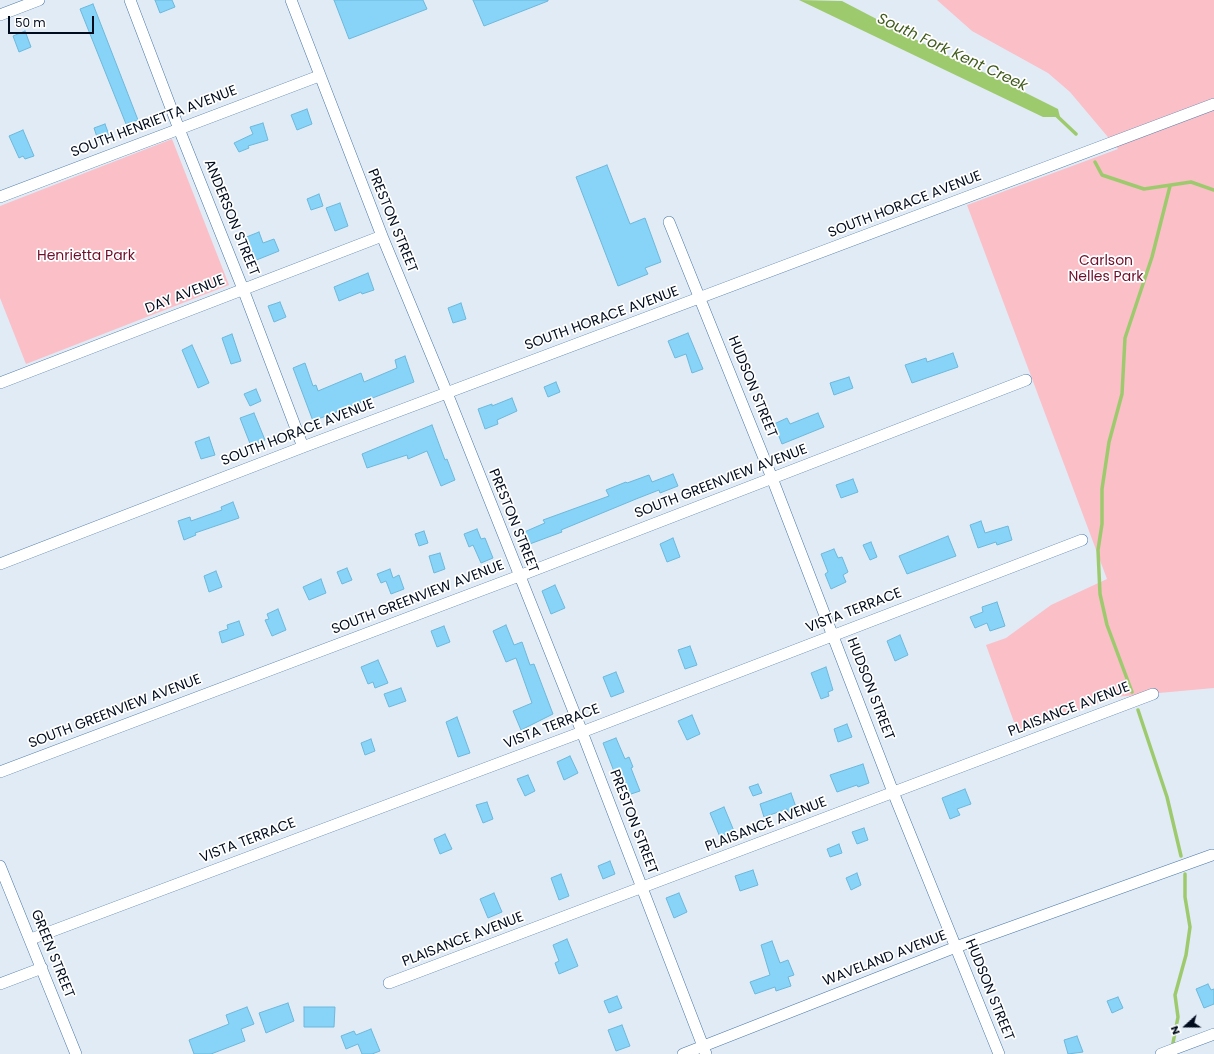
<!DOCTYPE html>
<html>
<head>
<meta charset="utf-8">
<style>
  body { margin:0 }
  #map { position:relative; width:1214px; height:1054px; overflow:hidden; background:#e1ebf5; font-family:Poppins,sans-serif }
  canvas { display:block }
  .north { position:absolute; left:1166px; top:1006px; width:40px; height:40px; -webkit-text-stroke:3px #fff; paint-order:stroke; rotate:249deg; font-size:11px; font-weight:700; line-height:16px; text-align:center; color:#000c1d }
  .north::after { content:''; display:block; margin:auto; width:14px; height:18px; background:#000c1d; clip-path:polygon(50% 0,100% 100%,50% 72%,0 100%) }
  .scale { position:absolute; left:8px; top:16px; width:86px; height:18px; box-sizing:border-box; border:2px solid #000c1d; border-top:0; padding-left:5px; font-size:12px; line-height:14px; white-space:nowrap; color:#000c1d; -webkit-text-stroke:3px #fff; paint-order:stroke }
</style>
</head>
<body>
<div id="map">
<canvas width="1214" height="1054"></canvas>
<div class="north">N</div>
<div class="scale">50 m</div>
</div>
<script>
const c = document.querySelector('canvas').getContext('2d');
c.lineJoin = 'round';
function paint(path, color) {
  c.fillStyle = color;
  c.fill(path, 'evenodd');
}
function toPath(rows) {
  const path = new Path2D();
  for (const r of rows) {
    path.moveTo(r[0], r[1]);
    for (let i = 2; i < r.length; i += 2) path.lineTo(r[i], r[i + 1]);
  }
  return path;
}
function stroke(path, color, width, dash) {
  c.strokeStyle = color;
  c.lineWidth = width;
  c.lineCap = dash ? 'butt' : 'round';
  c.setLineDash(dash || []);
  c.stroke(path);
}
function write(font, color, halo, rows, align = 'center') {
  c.font = font + ' Poppins,sans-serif';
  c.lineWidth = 3.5;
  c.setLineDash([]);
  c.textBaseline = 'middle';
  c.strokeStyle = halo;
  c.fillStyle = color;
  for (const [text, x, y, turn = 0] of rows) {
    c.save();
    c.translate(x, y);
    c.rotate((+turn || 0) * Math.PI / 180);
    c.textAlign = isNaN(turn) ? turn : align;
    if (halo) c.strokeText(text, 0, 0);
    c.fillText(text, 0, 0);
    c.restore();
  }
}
paint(toPath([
  [937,0,1214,0,1214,688,1115,697,1018,733,986,645,1006,638,1051,605,1107,579,967,205,1118,149,1070,92,1048,73,972,31],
  [172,139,229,285,26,364,0,298,0,206]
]), '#fbbfc7');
paint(toPath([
  [799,0,842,1,938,51,1000,80,1058,109,1060,117,1043,117]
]), '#9eca6e');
stroke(toPath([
  [1057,116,1076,134],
  [1095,162,1102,175,1144,189,1191,182,1214,190],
  [1132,692,1107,625,1100,594,1098,550,1102,524,1102,489,1109,442,1122,394,1125,338,1152,257,1170,186],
  [1138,710,1167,797,1181,856],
  [1173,1043,1178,1017,1175,995,1186,955,1190,927,1185,897,1185,874]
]), '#9eca6e', 3.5);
const building = toPath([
  [155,0,172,0,175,7,160,13,155,0],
  [334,0,423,0,427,9,349,39,334,0],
  [473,0,548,0,548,1,484,26,473,0],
  [93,4,138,120,126,124,80,9,93,4],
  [25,31,31,47,19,52,13,36,25,31],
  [307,109,312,124,297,130,291,115,307,109],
  [263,123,268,140,248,146,249,148,239,152,234,143,253,134,250,127,263,123],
  [105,124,109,135,98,140,94,128,105,124],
  [23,130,34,156,25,159,23,156,19,158,9,136,23,130],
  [607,165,630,224,645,218,661,262,645,268,648,274,618,286,576,177,607,165],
  [319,194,323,206,311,210,307,199,319,194],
  [340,203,348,226,335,231,326,208,340,203],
  [259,232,263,243,274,239,279,251,254,261,244,238,259,232],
  [368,273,374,290,362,294,361,292,339,301,334,287,368,273],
  [280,302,286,317,274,322,268,306,280,302],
  [461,303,466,319,453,323,448,308,461,303],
  [688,333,703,369,692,373,686,354,675,358,668,341,688,333],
  [232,334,241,361,231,364,222,338,232,334],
  [192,345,209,383,198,388,182,350,192,345],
  [953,353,958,367,912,383,905,365,926,358,927,362,953,353],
  [405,356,414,382,313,421,293,368,305,363,313,386,316,385,318,391,361,373,364,382,397,368,395,360,405,356],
  [849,377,853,388,834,395,830,383,849,377],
  [556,382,560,392,548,397,544,387,556,382],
  [256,389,261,401,250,406,244,394,256,389],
  [512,398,517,411,497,420,498,424,485,429,478,409,492,404,492,406,512,398],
  [254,413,265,440,251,446,240,418,254,413],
  [818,413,824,427,782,444,774,424,787,418,790,424,818,413],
  [432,425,445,460,447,459,455,480,441,486,427,451,408,459,407,455,367,468,362,454,432,425],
  [209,437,215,455,201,459,195,442,209,437],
  [673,474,678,486,660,493,659,490,636,499,561,530,562,532,527,545,522,533,545,523,543,520,609,496,606,490,626,482,627,483,649,475,652,482,673,474],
  [853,479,858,492,841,498,836,485,853,479],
  [233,502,239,518,195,533,196,535,184,540,178,521,190,517,191,521,222,510,221,507,233,502],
  [981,521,985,533,1008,526,1012,540,997,545,996,542,978,548,970,525,981,521],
  [477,529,481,539,485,538,493,558,481,563,473,545,469,547,464,534,477,529],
  [424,531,428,543,419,546,415,534,424,531],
  [948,536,956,556,907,574,899,556,948,536],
  [673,538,680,557,667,562,660,544,673,538],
  [871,542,877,557,870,560,863,545,871,542],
  [834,549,838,558,842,557,848,572,843,575,846,582,831,589,825,574,828,572,821,554,834,549],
  [440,553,445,569,434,573,429,556,440,553],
  [347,568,352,580,342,584,337,572,347,568],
  [390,569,393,578,399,575,404,589,391,594,386,581,381,583,377,574,390,569],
  [216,571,222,587,209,592,204,576,216,571],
  [321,579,326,593,309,600,303,587,321,579],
  [555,585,565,608,551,614,542,591,555,585],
  [997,602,1005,626,990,631,987,623,975,628,970,617,983,612,982,607,997,602],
  [278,609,286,630,272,636,265,620,269,619,267,614,278,609],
  [239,621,244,635,222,643,219,632,228,629,227,625,239,621],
  [506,625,514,645,522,642,530,665,534,664,553,714,521,730,513,711,532,703,516,658,506,662,493,631,506,625],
  [444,626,450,642,437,647,431,631,444,626],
  [900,635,908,655,895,661,887,641,900,635],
  [690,646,697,665,685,669,678,650,690,646],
  [378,660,388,683,375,688,373,682,368,684,361,667,378,660],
  [826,667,833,690,828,692,829,696,821,699,811,673,826,667],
  [616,672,624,692,611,697,603,677,616,672],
  [401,688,406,701,389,707,384,694,401,688],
  [692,715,700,734,687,740,678,721,692,715],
  [457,717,470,753,458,757,446,722,457,717],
  [847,724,852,737,838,742,834,729,847,724],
  [616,738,625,759,629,757,633,767,631,768,640,791,628,795,619,773,615,774,603,743,616,738],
  [371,739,375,751,365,755,361,743,371,739],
  [570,756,578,773,564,780,557,762,570,756],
  [863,764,869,783,858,787,857,785,837,792,830,775,863,764],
  [528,775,535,791,525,796,517,779,528,775],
  [758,784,762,793,753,796,749,787,758,784],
  [965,789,971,804,957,809,960,815,950,819,942,798,965,789],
  [791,793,797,810,788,813,787,809,764,817,760,804,791,793],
  [487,802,493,819,483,823,476,805,487,802],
  [724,807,734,831,720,837,710,813,724,807],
  [864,828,868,840,857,844,852,832,864,828],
  [445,834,452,849,440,854,434,839,445,834],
  [839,844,842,853,830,857,827,849,839,844],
  [610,861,615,874,603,879,598,866,610,861],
  [753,870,758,885,740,891,735,876,753,870],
  [857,873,861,885,851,890,846,878,857,873],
  [561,874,569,896,559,900,551,878,561,874],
  [494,893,502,912,488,918,480,899,494,893],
  [679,893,687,912,674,918,666,898,679,893],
  [567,939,578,966,559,974,555,963,559,961,553,945,567,939],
  [772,941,780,963,788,960,794,975,788,977,791,986,776,991,775,987,755,994,750,982,770,975,761,945,772,941],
  [1208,984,1211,990,1214,989,1214,1004,1204,1008,1196,989,1208,984],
  [617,996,622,1008,609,1013,604,1001,617,996],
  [1118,997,1123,1008,1112,1013,1107,1001,1118,997],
  [288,1003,294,1021,266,1033,259,1013,288,1003],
  [247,1007,254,1024,241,1029,245,1041,211,1054,194,1054,189,1040,229,1024,226,1015,247,1007],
  [304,1007,335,1007,334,1027,304,1027,304,1007],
  [622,1025,630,1046,616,1051,608,1030,622,1025],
  [371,1029,380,1051,372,1054,362,1054,358,1044,346,1049,341,1036,354,1031,356,1035,371,1029],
  [1077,1036,1083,1052,1068,1054,1064,1040,1077,1036]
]);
paint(building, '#88d4f8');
stroke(building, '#6cb8db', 1);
const minor = toPath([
  [130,0,179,129,243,289,303,447],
  [291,0,382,236,447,393,582,732,706,1054],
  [0,15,39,0],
  [0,197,319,76],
  [669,222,772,478,893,792,999,1054],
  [0,383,382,236],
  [0,564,303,447,1214,104],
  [0,772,519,576,1026,380],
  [0,866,76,1054],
  [31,939,582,732,1082,540],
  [389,983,1153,694],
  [0,984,42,968],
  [683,1054,956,947,1212,855],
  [1161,1054,1214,1034]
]);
stroke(minor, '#4776a6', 12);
stroke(minor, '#fff', 11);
write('14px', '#000c1d', '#fff', [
  ["SOUTH HENRIETTA AVENUE",154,122,-21],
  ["SOUTH HORACE AVENUE",905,205,-21],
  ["ANDERSON STREET",231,218,68],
  ["PRESTON STREET",392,221,68],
  ["DAY AVENUE",185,295,-21],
  ["SOUTH HORACE AVENUE",602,319,-20],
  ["HUDSON STREET",752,387,68],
  ["SOUTH HORACE AVENUE",298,433,-21],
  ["SOUTH GREENVIEW AVENUE",721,482,-21],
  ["PRESTON STREET",513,521,68],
  ["SOUTH GREENVIEW AVENUE",418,598,-21],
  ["VISTA TERRACE",854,611,-21],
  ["HUDSON STREET",870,689,69],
  ["PLAISANCE AVENUE",1069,710,-21],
  ["SOUTH GREENVIEW AVENUE",115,712,-21],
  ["VISTA TERRACE",552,727,-21],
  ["PRESTON STREET",633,822,69],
  ["PLAISANCE AVENUE",766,825,-21],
  ["VISTA TERRACE",248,841,-21],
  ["PLAISANCE AVENUE",463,940,-21],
  ["GREEN STREET",52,954,68],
  ["WAVELAND AVENUE",885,959,-21],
  ["HUDSON STREET",989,990,68]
]);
write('14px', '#6d0f2c', '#fff', [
  ["Henrietta Park",86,256],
  ["Carlson",1106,261],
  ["Nelles Park",1106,277]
]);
write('italic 15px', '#405b1c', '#fff', [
  ["South Fork Kent Creek",952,53,25]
]);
</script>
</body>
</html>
